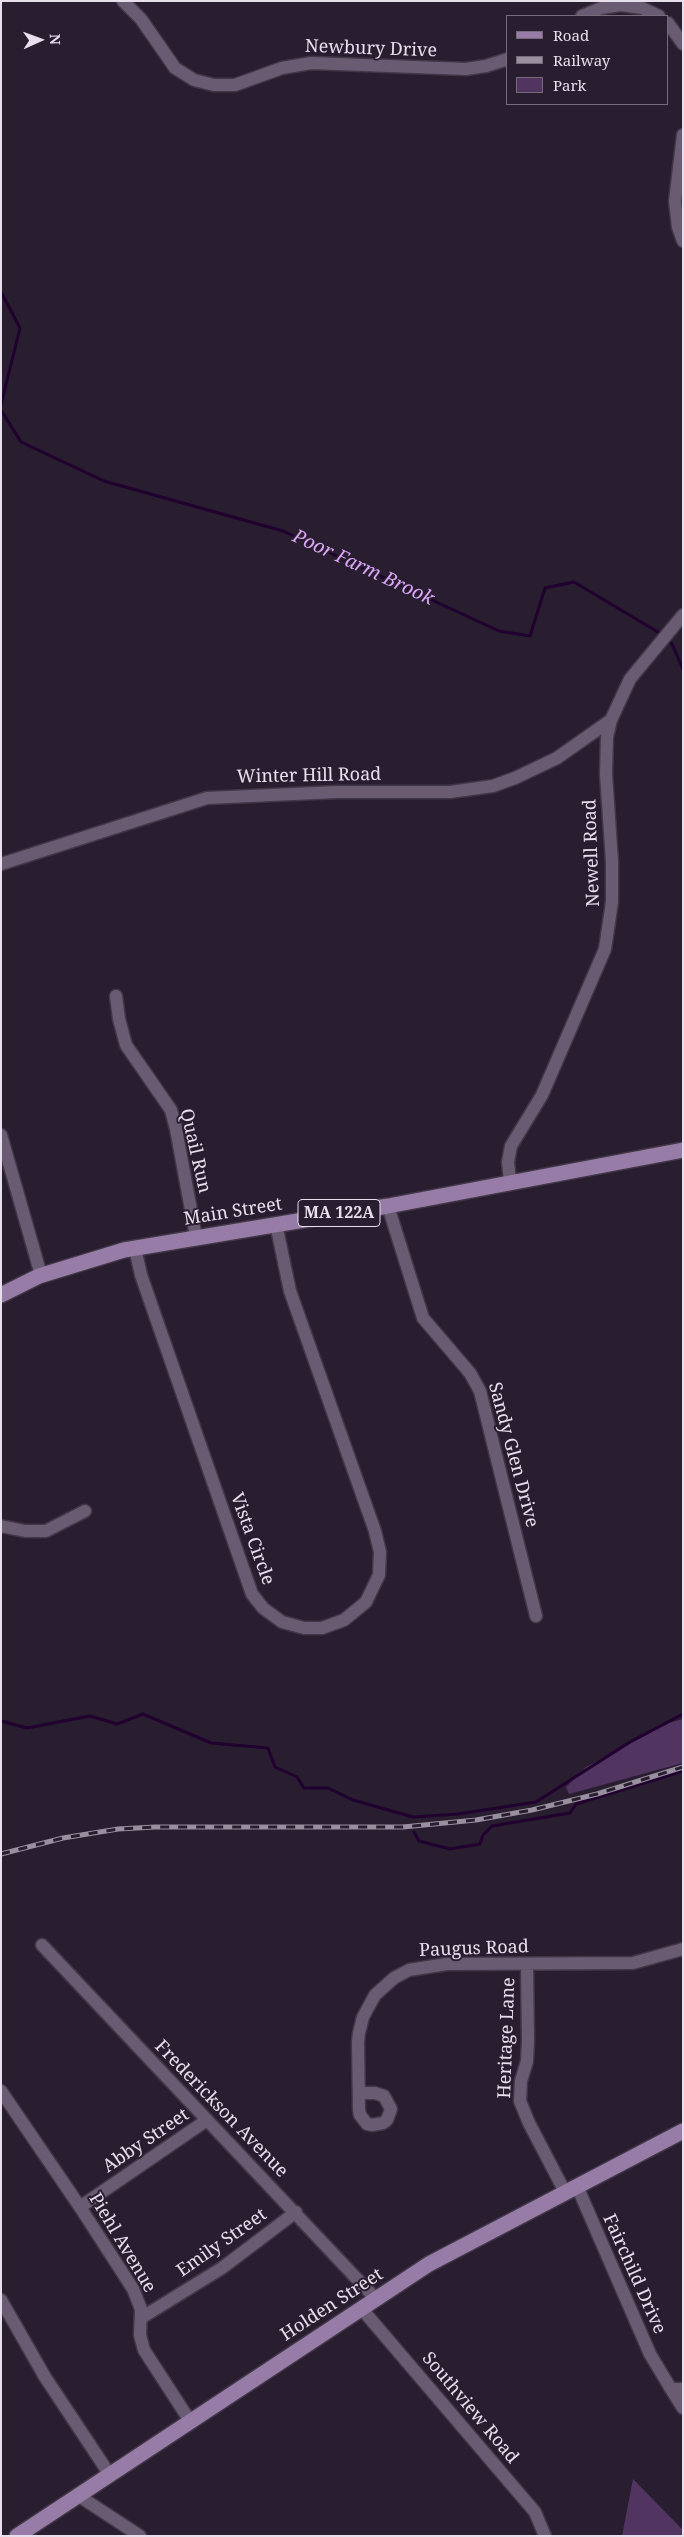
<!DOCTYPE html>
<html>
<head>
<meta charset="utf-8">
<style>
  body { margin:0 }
  #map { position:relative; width:684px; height:2537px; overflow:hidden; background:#291d30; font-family:"Noto Serif",serif }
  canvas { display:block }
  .frame { position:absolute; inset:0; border:2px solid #e7dfec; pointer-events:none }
  .legend { position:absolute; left:506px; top:15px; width:162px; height:90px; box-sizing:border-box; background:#291d30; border:1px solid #756b7b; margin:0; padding:6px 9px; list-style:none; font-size:15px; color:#e7dfec }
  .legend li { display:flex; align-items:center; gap:10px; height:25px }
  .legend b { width:25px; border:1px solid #756b7b }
  .north { position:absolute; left:15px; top:15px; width:50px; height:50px; -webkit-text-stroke:4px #291d30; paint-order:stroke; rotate:88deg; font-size:14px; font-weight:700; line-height:20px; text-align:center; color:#e7dfec }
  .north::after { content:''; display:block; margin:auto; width:18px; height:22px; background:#e7dfec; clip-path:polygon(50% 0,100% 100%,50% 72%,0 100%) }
</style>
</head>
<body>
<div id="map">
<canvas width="684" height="2537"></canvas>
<div class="frame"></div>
<ul class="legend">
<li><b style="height:6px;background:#987ca8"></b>Road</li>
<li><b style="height:6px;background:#99909f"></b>Railway</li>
<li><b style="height:14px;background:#523461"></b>Park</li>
</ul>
<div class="north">N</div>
</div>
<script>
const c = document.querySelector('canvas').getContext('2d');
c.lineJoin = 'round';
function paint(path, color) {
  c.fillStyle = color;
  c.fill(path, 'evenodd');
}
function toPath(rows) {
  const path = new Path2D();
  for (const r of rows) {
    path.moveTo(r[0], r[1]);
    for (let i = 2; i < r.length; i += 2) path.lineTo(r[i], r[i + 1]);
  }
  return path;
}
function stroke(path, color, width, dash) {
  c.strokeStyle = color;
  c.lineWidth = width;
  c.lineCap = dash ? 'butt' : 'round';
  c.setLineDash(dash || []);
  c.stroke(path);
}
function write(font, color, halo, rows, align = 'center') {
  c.font = font + ' "Noto Serif",serif';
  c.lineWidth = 4;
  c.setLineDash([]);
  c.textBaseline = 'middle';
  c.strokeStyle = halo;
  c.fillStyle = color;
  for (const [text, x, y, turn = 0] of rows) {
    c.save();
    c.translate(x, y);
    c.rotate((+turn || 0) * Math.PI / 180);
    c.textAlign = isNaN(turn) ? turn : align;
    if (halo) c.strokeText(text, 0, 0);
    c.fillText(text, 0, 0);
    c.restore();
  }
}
paint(toPath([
  [683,1719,683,1763,569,1794,566,1787,586,1767,669,1723],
  [633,2479,683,2530,683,2536,622,2536]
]), '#523461');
stroke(toPath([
  [1,292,20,328,1,405],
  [1,410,21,442,104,481,283,531,499,631,530,636,545,588,574,582,663,635],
  [667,639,672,644,683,669],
  [1,1721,27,1728,90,1716,117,1724,143,1714,211,1743,268,1748,275,1767,297,1777,304,1788,328,1788,353,1800,413,1817,458,1814,536,1802,630,1742,683,1714],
  [414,1832,419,1841,450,1849,480,1844,483,1835,492,1826,570,1813,576,1804,683,1771]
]), '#20002e', 3);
const minor = toPath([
  [123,1,141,19,175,68,194,80,214,85,235,85,282,68,311,63,466,69,486,66,508,59],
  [582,16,601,8,621,5,642,8,659,16],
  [668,23,683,44],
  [683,135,675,201,678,227,683,241],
  [1,864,207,798,337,792,450,792,493,786,515,778,557,758,611,720],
  [116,996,119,1019,126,1045,171,1110,176,1129,196,1237],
  [1,1135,41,1275],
  [510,1181,508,1162,511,1146,542,1095,605,949,612,902,612,862,606,774,607,737,611,720,630,679,683,615],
  [388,1206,423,1318,470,1373,480,1391,536,1616],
  [135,1248,141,1275,252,1594,263,1608,282,1622,304,1628,322,1628,344,1620,366,1602,379,1575,380,1552,375,1531,290,1291,276,1224],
  [1,1526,25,1531,46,1531,85,1511],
  [42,1945,375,2298],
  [527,1965,528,2042,527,2061,521,2081,520,2101,529,2123,565,2192],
  [1,2091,80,2207,133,2289,141,2309,140,2335,144,2350,190,2421],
  [359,2093,375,2093,384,2096,391,2109,387,2120,383,2123,372,2125,367,2124,360,2115,359,2110,358,2042,359,2033,363,2017,375,1995,394,1978,409,1970,447,1964,633,1963,683,1949],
  [577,2186,650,2354,671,2389,683,2389],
  [80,2207,207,2120],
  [1,2300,45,2377,110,2475],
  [361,2308,535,2512,545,2536],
  [141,2318,222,2268,296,2212],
  [671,2389,683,2408],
  [79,2496,140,2536]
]);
const major = toPath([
  [1,1295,39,1276,124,1250,388,1206,683,1150],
  [17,2536,429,2264,683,2131]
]);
stroke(minor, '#413747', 15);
stroke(major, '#413747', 18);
stroke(minor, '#695b71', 12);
stroke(major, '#987ca8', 15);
const rail = toPath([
  [1,1854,63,1838,118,1829,155,1827,403,1827,476,1820,532,1810,597,1794,683,1767]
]);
stroke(rail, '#99909f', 5);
stroke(rail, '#291d30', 3, [9]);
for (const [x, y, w] of [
  [339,1213,82]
]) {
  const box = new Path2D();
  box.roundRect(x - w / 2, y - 13.5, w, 27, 4);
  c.fillStyle = '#291d30';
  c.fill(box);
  stroke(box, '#e7dfec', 1);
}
write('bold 16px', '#e7dfec', null, [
  ["MA 122A",339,1213]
]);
write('18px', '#e7dfec', '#291d30', [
  ["Newbury Drive",371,49,2],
  ["Winter Hill Road",309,776,-1],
  ["Newell Road",592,853,-92],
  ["Quail Run",195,1151,77],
  ["Main Street",233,1212,-9],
  ["Sandy Glen Drive",513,1455,75],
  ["Vista Circle",252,1539,70],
  ["Paugus Road",474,1949,-2],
  ["Heritage Lane",507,2038,-88],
  ["Frederickson Avenue",221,2109,46],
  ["Abby Street",146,2141,-34],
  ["Piehl Avenue",122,2243,59],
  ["Emily Street",222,2243,-35],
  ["Fairchild Drive",634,2274,66],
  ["Holden Street",332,2305,-33],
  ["Southview Road",470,2408,50]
]);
write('italic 19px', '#daa6f6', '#291d30', [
  ["Poor Farm Brook",363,568,25]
]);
</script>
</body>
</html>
